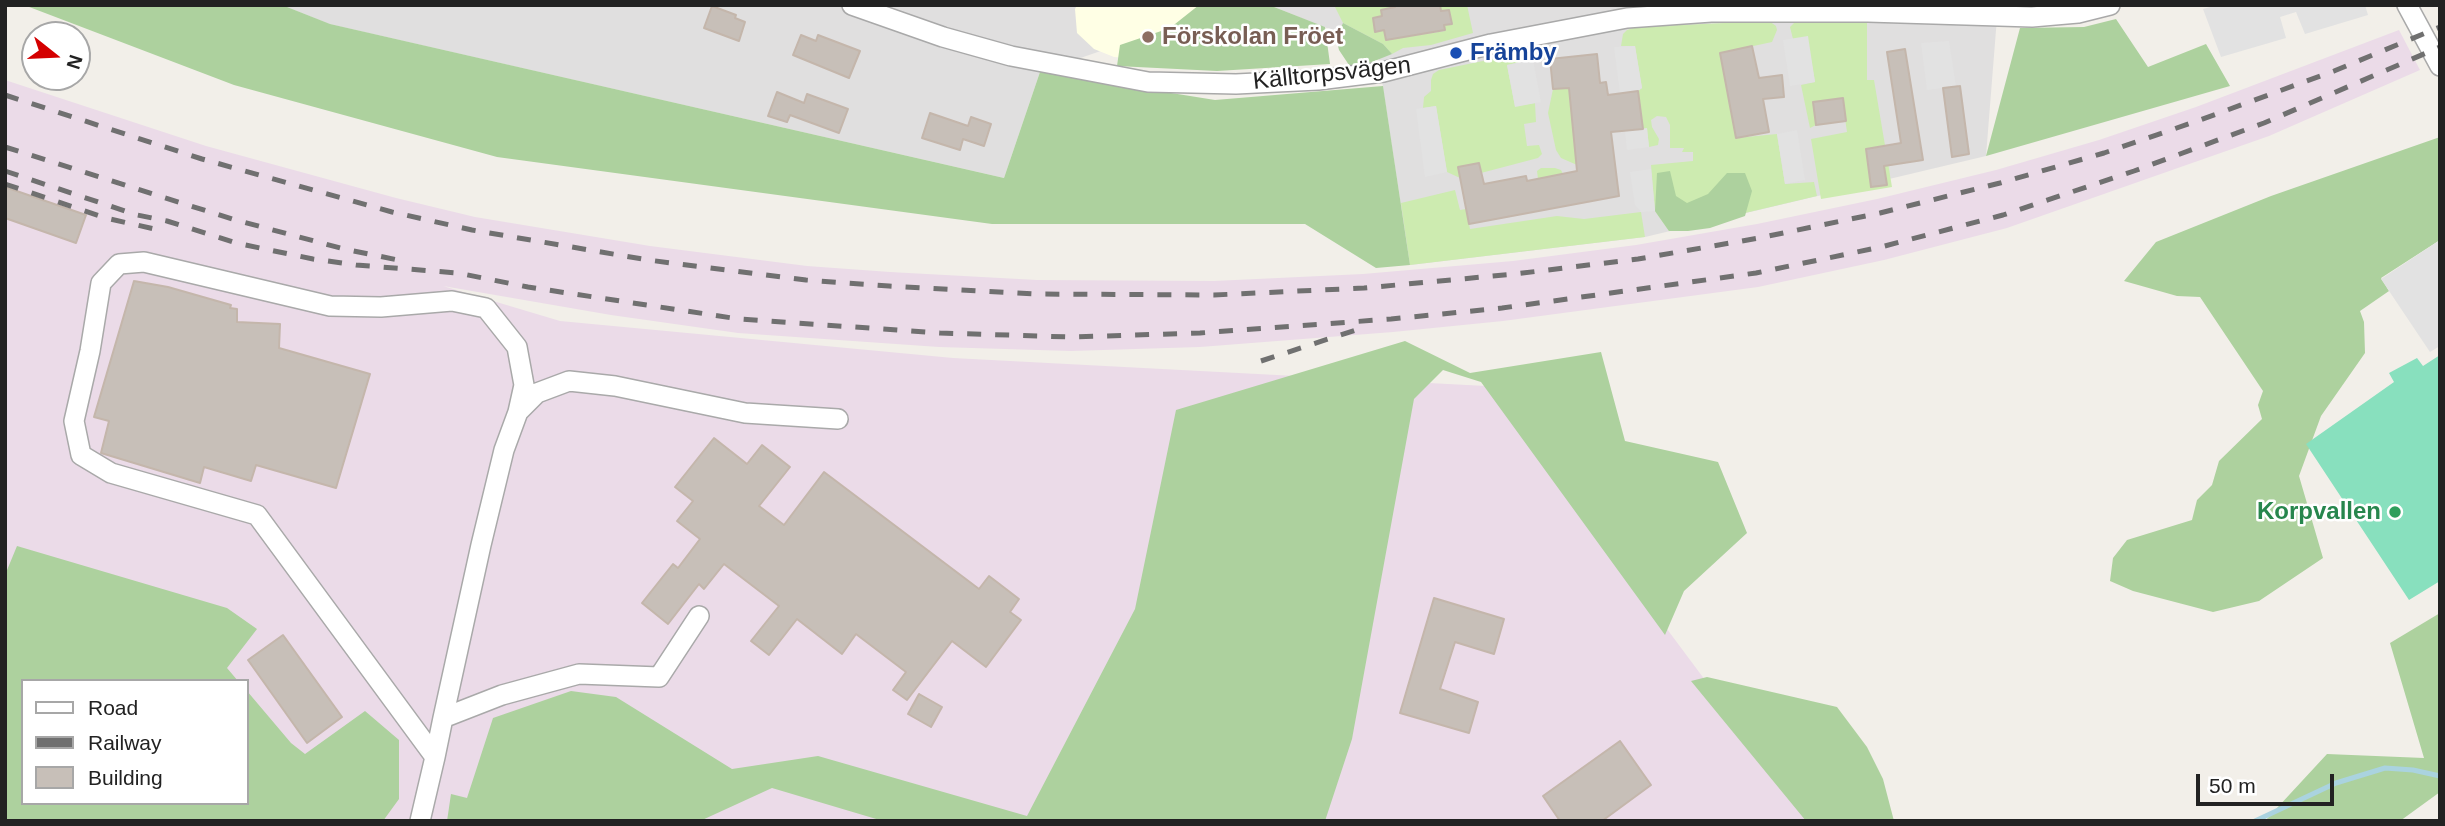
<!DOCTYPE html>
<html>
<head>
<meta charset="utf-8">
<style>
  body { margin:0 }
  #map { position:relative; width:2445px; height:826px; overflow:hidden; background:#f2efe9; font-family:Arial,sans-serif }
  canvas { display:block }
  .frame { position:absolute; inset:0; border:7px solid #222; pointer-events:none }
  .legend { position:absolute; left:21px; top:679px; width:228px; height:126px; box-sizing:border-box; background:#fff; border:2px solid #a7a7a7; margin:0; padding:9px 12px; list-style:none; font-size:21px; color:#222 }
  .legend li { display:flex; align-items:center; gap:14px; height:35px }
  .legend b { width:35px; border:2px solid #a7a7a7 }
  .north { position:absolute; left:21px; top:21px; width:70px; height:70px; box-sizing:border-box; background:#fff; border:2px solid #a7a7a7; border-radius:50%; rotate:108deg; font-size:19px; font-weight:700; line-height:28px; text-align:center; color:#222 }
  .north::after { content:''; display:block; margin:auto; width:24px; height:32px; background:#d40000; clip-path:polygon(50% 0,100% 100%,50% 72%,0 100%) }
  .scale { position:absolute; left:2196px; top:774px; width:138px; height:32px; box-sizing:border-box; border:4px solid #222; border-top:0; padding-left:9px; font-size:21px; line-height:24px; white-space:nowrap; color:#222; -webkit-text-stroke:5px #fff; paint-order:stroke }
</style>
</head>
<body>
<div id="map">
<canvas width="2445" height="826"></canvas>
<div class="frame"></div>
<ul class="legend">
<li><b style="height:9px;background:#fff"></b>Road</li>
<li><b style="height:9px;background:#707070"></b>Railway</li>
<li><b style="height:19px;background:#c7bfb8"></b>Building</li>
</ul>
<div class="north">N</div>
<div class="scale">50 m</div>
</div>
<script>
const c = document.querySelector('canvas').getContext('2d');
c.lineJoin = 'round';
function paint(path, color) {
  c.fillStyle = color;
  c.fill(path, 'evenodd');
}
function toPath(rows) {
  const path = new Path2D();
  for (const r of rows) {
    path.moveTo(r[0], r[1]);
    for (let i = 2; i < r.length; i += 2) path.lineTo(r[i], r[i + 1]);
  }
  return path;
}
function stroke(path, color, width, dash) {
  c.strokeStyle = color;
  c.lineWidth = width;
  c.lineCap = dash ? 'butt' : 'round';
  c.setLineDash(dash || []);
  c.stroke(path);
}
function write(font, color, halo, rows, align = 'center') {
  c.font = font + ' Arial,sans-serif';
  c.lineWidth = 5;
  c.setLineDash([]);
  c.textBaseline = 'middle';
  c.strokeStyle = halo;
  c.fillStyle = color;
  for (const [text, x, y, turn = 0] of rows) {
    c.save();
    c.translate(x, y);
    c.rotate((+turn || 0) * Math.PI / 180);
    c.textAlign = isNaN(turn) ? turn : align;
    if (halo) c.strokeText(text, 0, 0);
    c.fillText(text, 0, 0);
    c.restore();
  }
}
paint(toPath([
  [282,5,1199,5,1170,27,1040,72,1004,178,329,24],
  [1269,5,1998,5,1986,156,1645,237,1410,265,1377,48]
]), '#e0dfdf');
paint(toPath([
  [2399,30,2420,70,2269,136,2007,228,1884,260,1758,287,1503,321,1393,332,1200,347,1071,351,939,347,738,333,611,315,443,286,560,321,953,358,1486,386,1810,821,5,821,5,80,206,146,396,198,475,217,650,246,807,266,890,272,1037,280,1214,281,1363,274,1513,261,1636,245,1757,224,1877,199,1996,170,2099,140,2196,107],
  [23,681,247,681,247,803,23,803]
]), '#ebdbe8');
paint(toPath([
  [1077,5,1216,5,1156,61,1114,57,1094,49,1077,33,1075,9]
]), '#ffffe5');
paint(toPath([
  [1334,5,1395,5,1395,7,1381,10,1382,16,1375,31,1384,30,1386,40,1445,31,1444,25,1451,24,1449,10,1441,11,1440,5,1467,5,1473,33,1431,45,1403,48,1392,54,1383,44,1343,23],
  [1797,20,1867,23,1867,80,1874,80,1892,187,1821,199,1811,139,1847,132,1842,98,1813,102,1816,125,1810,128,1801,85,1815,82,1807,37,1793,39,1790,27],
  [1769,21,1776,26,1777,30,1772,42,1721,53,1736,138,1777,134,1785,184,1814,182,1817,196,1669,231,1655,211,1651,165,1693,161,1693,152,1682,152,1684,148,1670,148,1670,125,1666,117,1657,116,1651,120,1652,127,1659,139,1658,145,1649,147,1647,129,1643,129,1638,91,1642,88,1635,46,1621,46,1623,34,1627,30,1636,27],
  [1517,54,1520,62,1507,65,1515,106,1535,103,1536,122,1524,124,1527,146,1539,145,1542,154,1538,158,1481,173,1479,163,1458,167,1460,178,1447,172,1436,106,1423,108,1424,97,1431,91,1431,80,1433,74,1439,70],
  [1569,88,1577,165,1561,158,1556,150,1548,113,1553,89],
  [1541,168,1555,168,1561,170,1563,174,1538,179,1537,171],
  [1455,190,1460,210,1466,209,1470,229,1557,216,1584,219,1641,212,1645,237,1410,265,1401,203]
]), '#cdebb0');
paint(toPath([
  [24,5,282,5,330,24,1004,178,1040,72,1215,100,1383,86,1410,265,1376,268,1305,224,992,224,497,157,234,85],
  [1199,5,1269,5,1325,27,1330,64,1217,71,1117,66,1120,45,1170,28],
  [2116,19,2148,67,2206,44,2230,86,1986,156,2020,28,2084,27],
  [1343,23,1383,44,1392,54,1357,68,1349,65,1339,50,1336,38],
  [2440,137,2440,240,2381,278,2389,291,2360,311,2364,322,2365,353,2321,416,2299,476,2323,558,2259,601,2213,612,2133,591,2110,581,2113,558,2127,540,2192,520,2197,500,2212,485,2219,461,2262,419,2258,405,2263,391,2200,297,2177,296,2124,281,2156,242,2271,196],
  [1670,171,1676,196,1687,203,1708,194,1727,173,1745,173,1752,191,1745,216,1710,228,1688,231,1669,231,1655,211,1657,173],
  [1405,341,1470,373,1601,352,1625,441,1718,462,1747,533,1684,591,1665,635,1481,382,1443,370,1414,399,1352,739,1325,821,883,821,772,788,700,821,447,821,451,794,467,798,493,718,571,691,616,697,732,769,818,756,1027,816,1135,609,1176,410],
  [17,546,227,608,257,629,227,668,238,681,23,681,23,803,247,803,247,691,291,743,305,754,365,711,399,740,399,799,383,821,5,821,5,575],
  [2440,613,2440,792,2400,821,2265,821,2327,754,2424,758,2390,643],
  [1707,677,1837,707,1867,747,1883,779,1894,821,1806,821,1691,681]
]), '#add19e');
paint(toPath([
  [2440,355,2440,581,2409,600,2306,444,2394,382,2389,373,2417,358,2423,366]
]), '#88e0be');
paint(toPath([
  [2218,5,2365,5,2368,15,2305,34,2296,12,2280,17,2286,38,2221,57,2203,9],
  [1808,36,1815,82,1790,86,1783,40],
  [1949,41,1956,86,1927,90,1921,43],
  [1635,46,1642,88,1638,91,1620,93,1614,47],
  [1533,60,1541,102,1515,107,1507,65],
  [1436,106,1447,172,1425,177,1416,109],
  [1647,128,1649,147,1627,150,1625,131],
  [1797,130,1805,180,1785,184,1777,134],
  [1651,169,1655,211,1641,212,1635,205,1630,172],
  [2440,240,2440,346,2430,352,2381,279]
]), '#e2e2e2');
stroke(toPath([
  [2255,821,2336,783,2385,768,2413,770,2440,776]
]), '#aad3df', 5);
const building = toPath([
  [1395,5,1440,5,1441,11,1449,10,1452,24,1444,25,1445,30,1386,40,1384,30,1375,32,1373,18,1382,16,1381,10,1395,7,1395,5],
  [712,6,736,15,735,18,745,22,739,41,704,28,712,6],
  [801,35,816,41,818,35,860,51,849,78,793,55,801,35],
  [1752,46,1759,78,1782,75,1784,97,1763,99,1769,132,1736,138,1720,53,1752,46],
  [1905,49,1923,160,1884,166,1887,185,1871,187,1866,149,1901,143,1887,52,1905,49],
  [1597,54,1600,83,1606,82,1608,95,1638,91,1643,129,1611,132,1619,196,1469,224,1458,167,1479,163,1484,184,1526,176,1527,181,1577,171,1569,88,1553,89,1550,59,1597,54],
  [1960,86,1969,154,1952,157,1943,88,1960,86],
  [777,92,804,103,807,94,848,109,839,133,790,115,787,122,768,116,777,92],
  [1843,98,1846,121,1816,125,1813,102,1843,98],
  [930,113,968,126,971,117,991,124,984,146,963,139,960,150,922,138,930,113],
  [5,187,86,215,76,243,5,218,5,187],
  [134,281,168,287,231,305,230,308,237,309,237,322,280,324,279,348,370,374,336,488,256,465,251,481,204,467,200,483,101,453,109,421,94,417,134,281],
  [714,438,747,464,762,445,790,467,759,506,784,525,824,472,979,589,989,576,1019,599,1010,612,1021,620,986,667,952,641,907,700,893,690,906,672,856,634,842,654,797,619,769,655,751,641,779,606,724,564,704,589,699,584,668,624,642,603,673,564,678,568,700,539,677,521,693,501,675,487,714,438],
  [1434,598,1504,619,1494,654,1455,642,1440,689,1478,702,1469,733,1400,713,1434,598],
  [283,635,342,717,307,743,248,660,283,635],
  [919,694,942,707,931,727,908,714,919,694],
  [1620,741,1651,785,1602,821,1560,821,1543,796,1620,741]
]);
paint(building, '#c7bfb8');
stroke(building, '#c4b6ab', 2);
const minor = toPath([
  [852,5,943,37,1011,56,1148,82,1236,84,1318,80,1383,72,1491,44,1627,18,1711,12,1868,12,2032,17,2078,13,2110,5],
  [2407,5,2440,66],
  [519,411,537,393,569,381,615,386,745,413,838,419],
  [443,718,502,695,579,674,659,677,699,616],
  [420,821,435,757,443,718,481,545,504,450,518,412,524,385,517,347,486,308,452,301,381,307,330,306,144,262,119,264,101,283,90,351,74,421,81,455,111,473,257,515,435,757]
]);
stroke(minor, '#a9a9a9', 22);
stroke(minor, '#fff', 19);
stroke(toPath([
  [5,95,202,159,392,212,472,230,648,260,806,280,889,286,1036,294,1214,295,1364,288,1515,274,1638,259,1759,238,1880,213,2000,183,2104,153,2200,120,2334,71,2440,27],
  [5,147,232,219,344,249,398,260],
  [5,171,137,215,167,221,236,243,313,259,356,265,458,273,528,287,739,319,940,333,1071,337,1200,333,1391,319,1502,308,1756,273,1881,247,2003,215,2134,171,2264,123,2440,47],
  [5,184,106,218,163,231],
  [1261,361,1365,327]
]), '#707070', 5, [14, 14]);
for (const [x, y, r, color] of [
  [1148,37,7,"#8d6e63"],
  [1456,53,7,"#1a4fb4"],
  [2395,512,7,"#2e9e5b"]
]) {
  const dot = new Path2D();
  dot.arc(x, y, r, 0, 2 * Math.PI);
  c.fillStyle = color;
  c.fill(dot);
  stroke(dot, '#fff', 2.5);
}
write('bold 24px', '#785e54', '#fff', [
  ["Förskolan Fröet",1162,37]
], 'left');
write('bold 24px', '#164399', '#fff', [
  ["Främby",1470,53]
], 'left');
write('24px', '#222', '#fff', [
  ["Källtorpsvägen",1332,74,-6]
]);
write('bold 24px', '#27864d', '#fff', [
  ["Korpvallen",2381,512]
], 'right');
</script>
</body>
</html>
